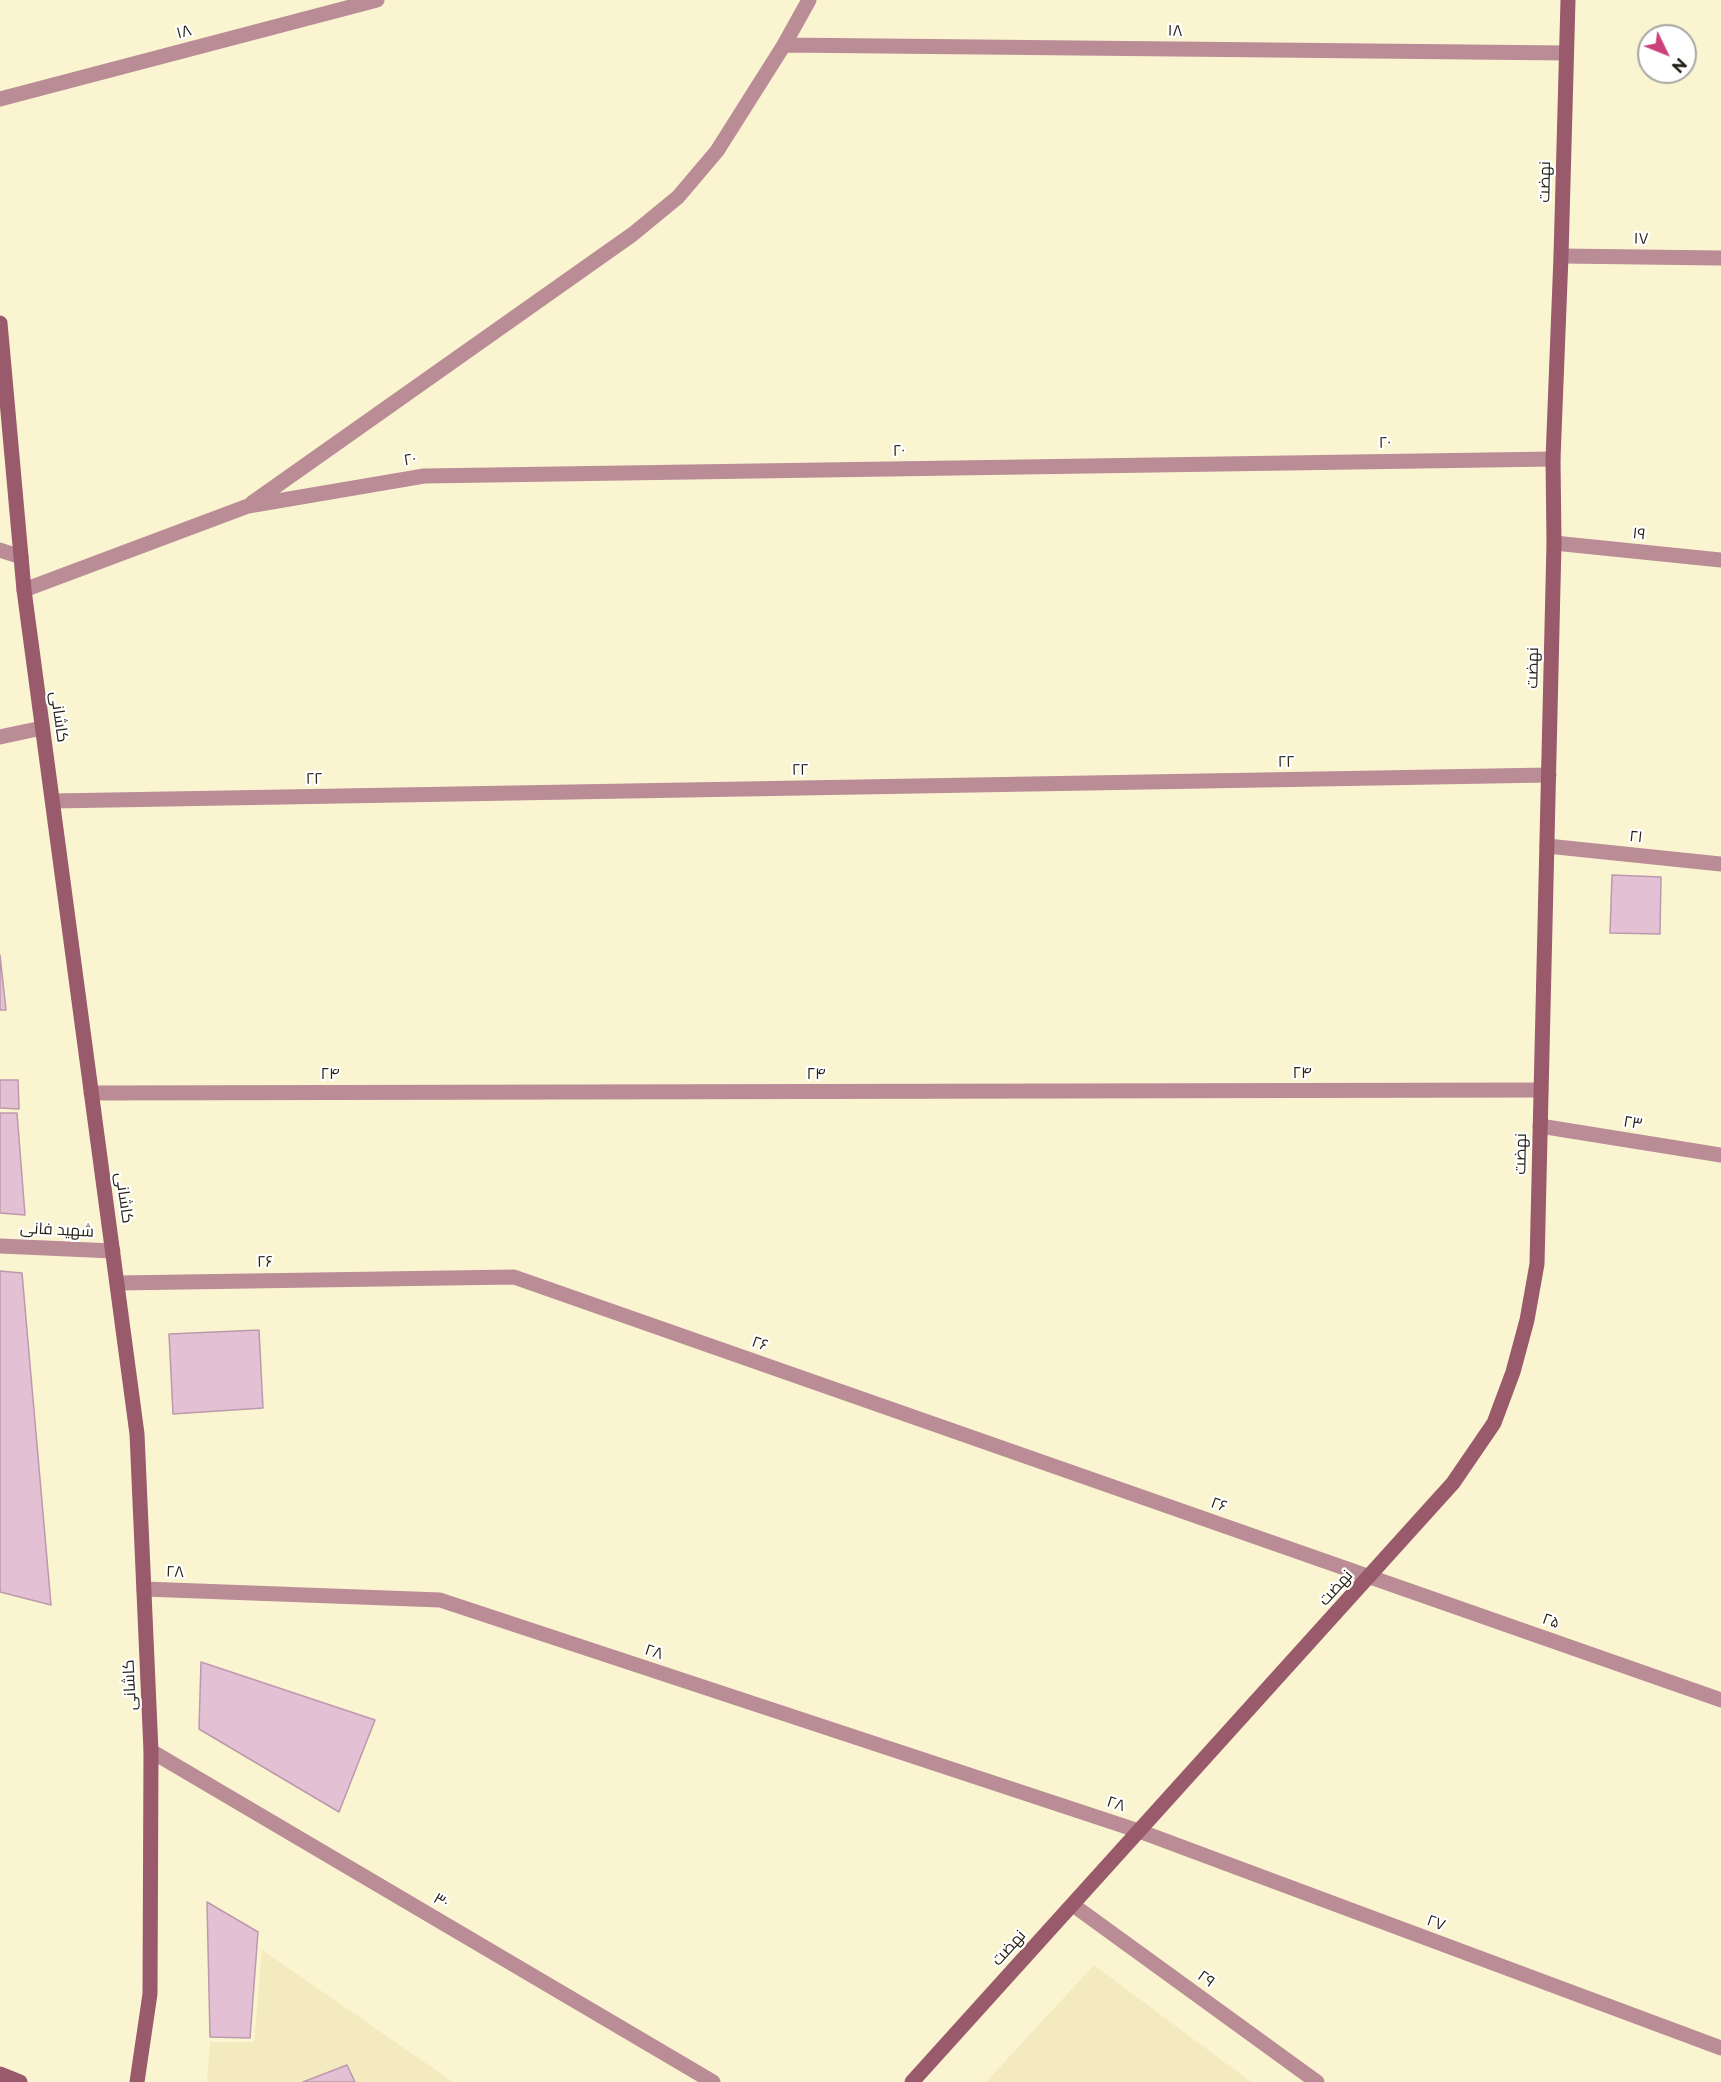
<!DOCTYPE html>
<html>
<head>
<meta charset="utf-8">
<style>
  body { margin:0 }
  #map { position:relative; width:1721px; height:2082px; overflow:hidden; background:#fbf4d1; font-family:Montserrat,sans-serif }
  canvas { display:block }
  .north { position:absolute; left:1637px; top:24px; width:60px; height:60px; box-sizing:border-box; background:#fff; border:2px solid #a8a7a2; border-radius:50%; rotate:133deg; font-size:16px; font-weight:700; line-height:24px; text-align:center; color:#262316 }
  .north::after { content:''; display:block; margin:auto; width:21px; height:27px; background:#cb417a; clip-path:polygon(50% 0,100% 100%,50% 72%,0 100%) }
</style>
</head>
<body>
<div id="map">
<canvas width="1721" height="2082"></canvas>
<div class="north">N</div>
</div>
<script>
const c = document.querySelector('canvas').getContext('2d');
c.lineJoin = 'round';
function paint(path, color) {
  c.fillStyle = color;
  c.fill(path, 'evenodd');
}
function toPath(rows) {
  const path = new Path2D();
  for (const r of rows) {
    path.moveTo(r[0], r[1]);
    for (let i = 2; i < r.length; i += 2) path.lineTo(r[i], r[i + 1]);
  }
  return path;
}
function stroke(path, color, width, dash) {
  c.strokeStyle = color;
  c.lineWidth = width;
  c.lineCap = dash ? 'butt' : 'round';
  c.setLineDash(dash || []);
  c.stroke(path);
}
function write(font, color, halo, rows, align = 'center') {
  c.font = font + ' Montserrat,Cairo,sans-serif';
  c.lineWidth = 4.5;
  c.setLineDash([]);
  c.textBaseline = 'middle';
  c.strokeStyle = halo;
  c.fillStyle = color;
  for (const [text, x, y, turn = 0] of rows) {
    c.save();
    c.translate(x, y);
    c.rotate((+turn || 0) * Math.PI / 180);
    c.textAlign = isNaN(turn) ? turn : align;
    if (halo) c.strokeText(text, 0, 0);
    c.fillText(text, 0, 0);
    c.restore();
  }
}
paint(toPath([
  [262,1950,453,2082,207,2082,210,2042,254,2042],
  [1094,1965,1251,2082,986,2082]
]), '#f3eabf');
const building = toPath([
  [1612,875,1661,877,1660,934,1610,933,1612,875],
  [0,955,6,1010,0,1010,0,955],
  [0,1080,18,1080,19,1109,0,1108,0,1080],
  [0,1113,17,1113,25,1215,0,1213,0,1113],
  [0,1271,22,1273,51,1605,0,1592,0,1271],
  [259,1330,263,1408,173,1414,169,1334,259,1330],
  [201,1662,375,1720,339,1812,199,1729,201,1662],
  [207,1902,258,1932,250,2038,210,2037,207,1902],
  [347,2065,355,2082,303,2082,347,2065]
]);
paint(building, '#e3c0d3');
stroke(building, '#bb9aac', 1.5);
stroke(toPath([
  [784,45,1566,53],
  [0,99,377,0],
  [1561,256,1721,258],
  [252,503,633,234,678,197,717,151,784,45,809,0],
  [1554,543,1721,560],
  [0,550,21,557],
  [24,590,248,506,424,476,1553,459],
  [0,737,42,728],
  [53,801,1549,775],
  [1547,846,1721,864],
  [91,1093,1541,1090],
  [1540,1126,1721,1155],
  [0,1246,113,1251],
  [117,1283,514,1277,1721,1700],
  [144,1589,440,1600,1139,1831,1721,2048],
  [151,1751,713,2082],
  [1073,1905,1317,2082]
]), '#b98c96', 15);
stroke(toPath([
  [0,323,24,590,137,1434,151,1751,150,1994,137,2082],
  [0,2074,20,2082],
  [912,2082,1453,1483,1494,1423,1513,1372,1527,1320,1537,1264,1554,543,1553,459,1561,256,1568,0]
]), '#995a6b', 15);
write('16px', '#262316', '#fff', [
  ["۱۸",1175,31,1],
  ["۱۸",184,32,-15],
  ["نهضت",1545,182,-89],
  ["۱۷",1641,239,1],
  ["۲۰",1385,443,-1],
  ["۲۰",899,451,-1],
  ["۲۰",410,460,-9],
  ["۱۹",1639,534,6],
  ["نهضت",1533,668,-89],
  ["کاشانی",59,717,82],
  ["۲۲",1286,762,-1],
  ["۲۲",800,770,-1],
  ["۲۲",314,779,-1],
  ["۲۱",1636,837,6],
  ["۲۴",1302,1073],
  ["۲۴",330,1074],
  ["۲۴",816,1074],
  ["۲۳",1633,1123,9],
  ["نهضت",1521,1154,-89],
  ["کاشانی",124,1198,82],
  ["شهید فانی",57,1230,3],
  ["۲۶",265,1262,-1],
  ["۲۶",760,1344,19],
  ["۲۶",1219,1505,19],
  ["۲۸",175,1572,2],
  ["نهضت",1336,1588,-48],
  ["۲۵",1551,1621,19],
  ["۲۸",654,1652,18],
  ["کاشانی",130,1685,-93],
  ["۲۸",1116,1804,18],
  ["۳۰",441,1901,31],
  ["۲۷",1436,1923,20],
  ["نهضت",1009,1948,-48],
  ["۲۹",1206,1979,36]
]);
</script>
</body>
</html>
